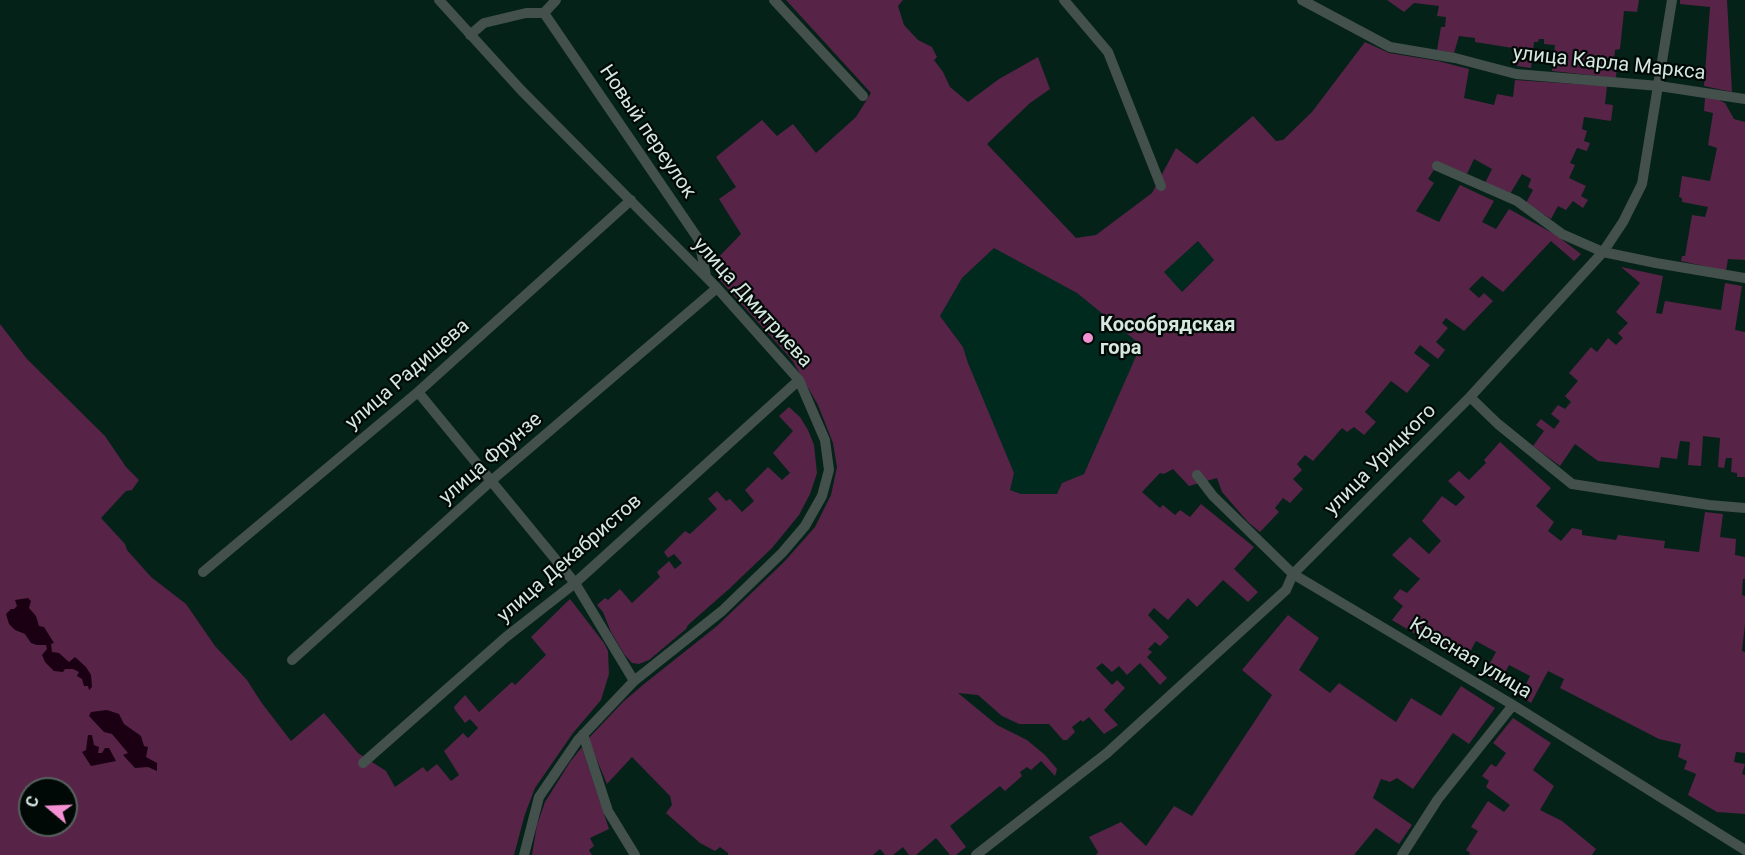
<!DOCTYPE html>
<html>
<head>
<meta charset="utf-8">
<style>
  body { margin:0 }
  #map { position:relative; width:1745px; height:855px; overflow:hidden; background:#052219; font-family:Roboto,sans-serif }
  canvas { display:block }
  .north { position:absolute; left:18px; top:777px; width:60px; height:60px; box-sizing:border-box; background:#010906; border:2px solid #56625d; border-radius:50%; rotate:289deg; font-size:16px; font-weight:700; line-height:24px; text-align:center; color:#d6e7e0 }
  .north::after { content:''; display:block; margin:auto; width:21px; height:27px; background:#f491d3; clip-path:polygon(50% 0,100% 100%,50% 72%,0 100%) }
</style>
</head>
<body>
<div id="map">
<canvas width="1745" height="855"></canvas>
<div class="north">С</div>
</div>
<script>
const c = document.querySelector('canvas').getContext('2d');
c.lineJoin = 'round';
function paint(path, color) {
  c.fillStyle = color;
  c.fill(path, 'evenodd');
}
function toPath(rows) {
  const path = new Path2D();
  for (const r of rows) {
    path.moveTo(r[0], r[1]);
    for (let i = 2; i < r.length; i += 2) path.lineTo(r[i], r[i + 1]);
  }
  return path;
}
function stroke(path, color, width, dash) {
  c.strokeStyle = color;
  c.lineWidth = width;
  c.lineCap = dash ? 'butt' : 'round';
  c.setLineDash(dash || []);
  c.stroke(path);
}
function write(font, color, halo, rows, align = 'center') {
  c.font = font + ' Roboto,sans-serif';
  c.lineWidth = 4.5;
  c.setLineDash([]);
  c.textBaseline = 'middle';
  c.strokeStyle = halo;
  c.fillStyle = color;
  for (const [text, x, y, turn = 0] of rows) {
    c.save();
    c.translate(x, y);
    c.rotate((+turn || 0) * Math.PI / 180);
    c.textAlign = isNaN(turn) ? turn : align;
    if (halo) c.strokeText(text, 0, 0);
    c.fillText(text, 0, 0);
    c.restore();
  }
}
paint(toPath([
  [1198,241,1214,260,1181,292,1164,272],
  [994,247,1077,293,1142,345,1084,474,1063,483,1058,494,1021,494,1010,490,963,347,940,316,962,278]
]), '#012a1e');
paint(toPath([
  [786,0,903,0,898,6,904,25,918,40,932,47,937,57,934,60,943,72,950,87,968,102,999,79,1038,57,1050,89,1030,103,987,144,1076,238,1096,235,1152,193,1176,148,1197,164,1253,116,1276,141,1283,140,1312,112,1365,42,1389,53,1438,61,1469,69,1464,98,1494,105,1497,94,1513,97,1515,80,1607,86,1605,104,1613,105,1611,121,1584,117,1582,129,1587,131,1584,141,1590,143,1587,151,1577,148,1570,163,1575,165,1569,178,1586,186,1581,196,1588,200,1583,208,1573,201,1566,210,1558,206,1551,219,1526,203,1533,190,1528,187,1531,179,1522,174,1510,194,1485,183,1492,169,1474,159,1467,174,1439,162,1428,179,1434,183,1416,211,1439,222,1460,185,1494,201,1482,222,1496,229,1509,209,1556,235,1581,254,1574,261,1551,241,1503,292,1482,276,1469,289,1479,298,1484,293,1493,301,1464,331,1446,318,1442,323,1448,328,1436,342,1445,350,1438,359,1420,345,1414,353,1430,365,1407,393,1391,381,1365,412,1376,422,1364,435,1354,427,1347,432,1342,428,1313,461,1305,455,1297,464,1302,470,1293,479,1303,489,1290,503,1283,498,1275,508,1279,512,1260,532,1248,522,1222,492,1217,478,1189,486,1173,469,1164,474,1160,473,1142,492,1160,508,1163,505,1175,515,1180,510,1190,517,1201,504,1254,547,1234,569,1258,592,1248,602,1223,580,1197,607,1188,598,1168,620,1154,608,1148,615,1169,637,1160,646,1155,642,1148,649,1152,652,1147,657,1167,678,1160,685,1140,663,1127,675,1119,666,1112,672,1102,663,1096,668,1112,685,1117,680,1125,688,1104,710,1118,725,1104,734,1089,717,1083,722,1081,720,1072,727,1075,732,1067,740,1063,740,1049,724,1019,724,1002,716,978,695,958,693,997,725,1027,740,1045,755,1057,769,1055,776,1041,761,1031,770,1027,767,1020,772,1022,776,1005,791,1000,786,950,826,966,847,956,855,950,855,936,838,916,855,909,855,903,847,893,855,885,855,880,849,873,855,728,855,728,853,720,847,715,851,700,843,666,813,672,805,670,796,632,757,607,784,588,739,623,702,644,684,717,626,784,562,815,527,831,495,837,467,833,443,818,405,792,360,719,279,711,265,741,234,719,199,736,187,716,157,762,120,777,136,793,124,816,153,856,117,871,93],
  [1198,241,1214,260,1182,292,1164,272],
  [994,248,1077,293,1141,345,1084,474,1062,483,1057,494,1021,494,1010,490,1014,473,968,363,963,347,940,316,962,278],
  [1387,0,1639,0,1637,12,1624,11,1620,49,1615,50,1614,61,1617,62,1616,78,1552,71,1555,45,1544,44,1544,39,1539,39,1538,42,1534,42,1531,68,1517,66,1519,49,1475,42,1475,38,1459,36,1454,53,1437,50,1441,27,1445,27,1446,17,1437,16,1439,6,1414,3,1404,12],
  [1680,0,1727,0,1732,92,1704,86,1710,7,1680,4],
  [1705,98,1717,99,1725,103,1734,119,1745,122,1745,260,1728,259,1726,271,1681,261,1682,256,1685,256,1692,215,1705,217,1708,207,1682,202,1682,198,1679,197,1682,176,1710,181,1717,148,1708,145,1713,113,1704,111],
  [1621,267,1663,276,1656,313,1662,314,1665,301,1721,310,1725,283,1742,286,1735,330,1745,332,1745,477,1737,477,1737,473,1731,472,1732,458,1726,458,1724,468,1718,467,1720,438,1703,436,1701,466,1688,465,1690,442,1680,441,1677,459,1661,457,1659,468,1598,461,1575,444,1560,466,1533,446,1544,431,1536,425,1541,419,1554,429,1560,421,1551,414,1558,405,1565,409,1571,402,1565,396,1578,381,1569,373,1591,347,1597,352,1608,338,1616,345,1623,338,1618,333,1628,323,1616,312,1640,283],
  [0,324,27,359,105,436,126,467,139,480,132,490,126,491,101,518,125,544,127,550,151,577,186,604,215,646,247,680,261,702,291,741,324,713,358,753,386,771,395,787,423,767,427,772,437,764,451,781,459,775,444,751,463,733,468,738,478,728,470,719,465,723,455,710,454,707,465,695,479,712,512,682,515,685,546,655,531,637,570,599,604,643,608,651,609,674,601,700,573,733,535,788,525,814,514,855,0,855],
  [30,789,66,789,66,825,30,825],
  [789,407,800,417,808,430,814,445,817,473,810,494,799,515,772,548,729,589,688,625,686,629,649,660,639,664,632,663,624,654,611,632,603,612,597,605,605,598,608,600,620,589,632,603,660,577,657,572,669,561,675,569,682,563,674,554,668,558,664,552,685,531,690,534,717,509,708,499,717,491,726,501,730,499,742,512,754,501,745,490,768,467,782,480,790,473,773,453,793,431,779,416],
  [1500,442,1551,488,1536,506,1554,522,1548,531,1561,541,1572,528,1582,530,1582,535,1616,540,1618,535,1665,541,1664,548,1699,552,1705,512,1723,514,1720,537,1736,539,1735,555,1745,557,1745,579,1743,579,1742,595,1745,596,1745,624,1742,651,1745,652,1745,753,1736,752,1734,762,1745,764,1742,774,1745,775,1745,814,1717,812,1688,795,1696,774,1684,769,1687,761,1678,757,1681,744,1659,739,1560,688,1564,679,1548,671,1531,703,1520,696,1530,676,1509,665,1498,685,1484,674,1496,652,1476,641,1464,663,1392,620,1403,606,1393,598,1400,589,1407,593,1420,579,1392,555,1410,537,1429,554,1441,541,1422,521,1442,496,1456,506,1465,497,1448,481,1459,471,1469,480,1486,463,1484,460],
  [1288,615,1319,638,1299,670,1330,693,1339,683,1396,722,1411,698,1441,716,1461,686,1495,708,1469,744,1453,733,1413,789,1397,778,1390,782,1381,779,1373,798,1412,825,1399,844,1376,828,1354,855,1096,855,1098,852,1089,837,1121,822,1146,846,1174,806,1192,816,1272,695,1242,670],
  [1513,718,1551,743,1533,770,1554,786,1540,810,1562,821,1596,849,1592,855,1469,855,1470,853,1466,850,1478,831,1471,827,1488,801,1504,812,1510,805,1486,787,1489,781,1482,776,1491,764,1496,767,1506,753,1493,743],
  [582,747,609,829,590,838,594,846,589,850,592,855,532,855,537,825,545,802,570,762]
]), '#572347');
paint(toPath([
  [28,598,31,601,29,608,36,616,39,626,44,627,54,643,51,644,52,652,59,653,69,662,75,657,86,667,91,675,92,687,89,690,88,686,84,686,82,679,77,676,79,672,73,669,65,669,63,672,54,671,45,662,42,655,47,649,46,645,37,645,31,643,25,634,15,630,9,624,6,614,11,609,14,609,17,606,15,600],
  [107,710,119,714,124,724,141,736,144,746,148,747,146,757,157,763,157,771,148,767,135,768,123,755,128,753,112,734,104,732,89,716,91,712],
  [88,735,92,735,94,745,99,747,98,753,102,753,105,748,109,748,116,761,91,766,82,752,86,750]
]), '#1a0012');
stroke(toPath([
  [439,0,521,90,717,288,799,380,825,440,829,470,822,496,805,526,782,553,722,611,634,681,578,740,539,797,524,855],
  [774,0,863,96],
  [1064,0,1108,52,1161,186],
  [1302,0,1390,47,1455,58,1516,74,1659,86,1745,99],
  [544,13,699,240,706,276],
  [470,35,484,23,526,13,544,13,556,0],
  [1437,166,1517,201,1562,234,1603,252,1656,263,1745,278],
  [418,392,575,583,634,681],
  [1470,397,1498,424,1572,484,1709,505,1745,508],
  [1197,475,1213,496,1293,574,1513,705,1745,850],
  [203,572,418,392,631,200],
  [292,660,491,481,717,288],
  [583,734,608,811,635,855],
  [363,763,506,637,575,583,799,380],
  [976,855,1107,753,1286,590,1293,574,1470,397,1603,252,1623,222,1642,184,1672,0],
  [1402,855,1438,799,1513,705]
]), '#43504b', 10);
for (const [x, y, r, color] of [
  [1088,338,6,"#f491d3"]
]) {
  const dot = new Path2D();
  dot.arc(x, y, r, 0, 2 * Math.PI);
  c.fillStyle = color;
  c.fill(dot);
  stroke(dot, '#010906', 2);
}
write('20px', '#d6e7e0', '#010906', [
  ["улица Карла Маркса",1609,64,6],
  ["Новый переулок",647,132,56],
  ["улица Дмитриева",752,303,48],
  ["улица Радищева",408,375,-41],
  ["улица Фрунзе",491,459,-41],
  ["улица Урицкого",1381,460,-45],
  ["улица Декабристов",570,559,-41],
  ["Красная улица",1470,659,31]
]);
write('bold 20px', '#d6e7e0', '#010906', [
  ["Кособрядская",1100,326],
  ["гора",1100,349]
], 'left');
</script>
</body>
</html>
